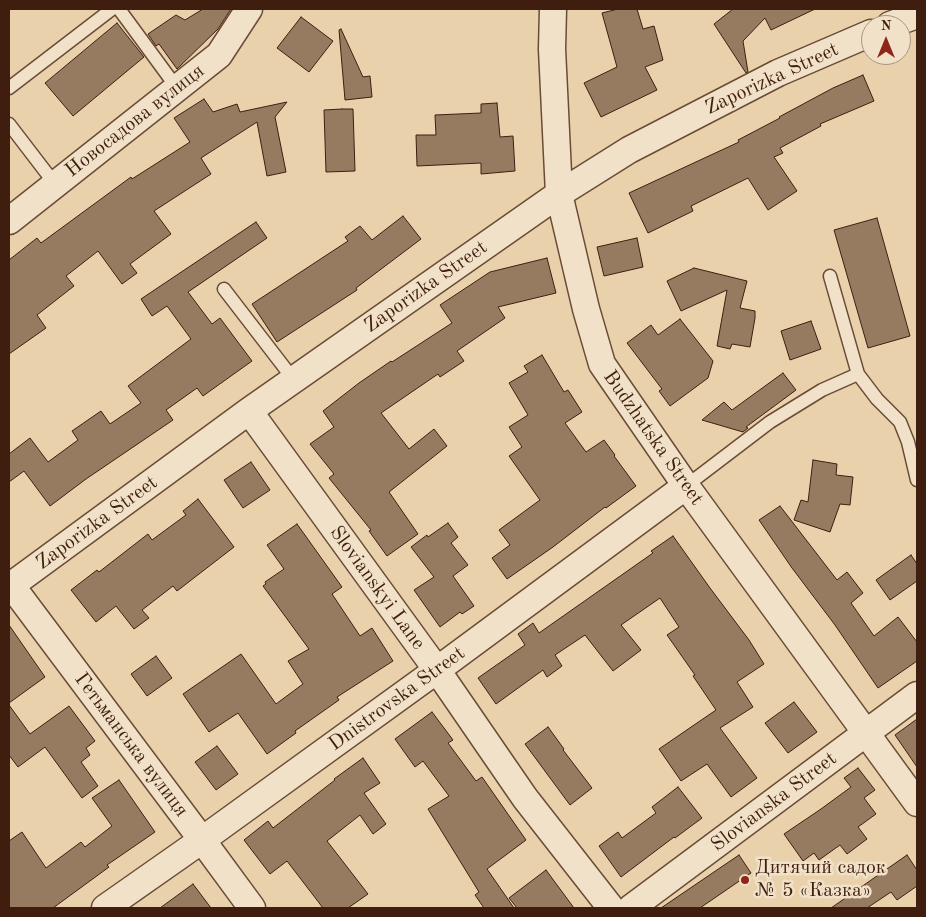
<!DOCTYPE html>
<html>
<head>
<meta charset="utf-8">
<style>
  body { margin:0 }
  #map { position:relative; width:926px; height:917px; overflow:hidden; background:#e9d1ac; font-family:"Old Standard TT",serif }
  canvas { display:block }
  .frame { position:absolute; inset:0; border:10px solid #3f1e0f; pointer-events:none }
  .north { position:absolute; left:861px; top:15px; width:50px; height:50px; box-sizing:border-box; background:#f1e1c9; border:1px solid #aa937f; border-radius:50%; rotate:0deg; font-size:14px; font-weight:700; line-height:20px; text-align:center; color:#3f1e0f }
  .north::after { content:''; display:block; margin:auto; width:18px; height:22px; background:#8f2418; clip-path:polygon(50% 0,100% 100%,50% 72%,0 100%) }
</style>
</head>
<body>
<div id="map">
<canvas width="926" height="917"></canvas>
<div class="frame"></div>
<div class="north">N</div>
</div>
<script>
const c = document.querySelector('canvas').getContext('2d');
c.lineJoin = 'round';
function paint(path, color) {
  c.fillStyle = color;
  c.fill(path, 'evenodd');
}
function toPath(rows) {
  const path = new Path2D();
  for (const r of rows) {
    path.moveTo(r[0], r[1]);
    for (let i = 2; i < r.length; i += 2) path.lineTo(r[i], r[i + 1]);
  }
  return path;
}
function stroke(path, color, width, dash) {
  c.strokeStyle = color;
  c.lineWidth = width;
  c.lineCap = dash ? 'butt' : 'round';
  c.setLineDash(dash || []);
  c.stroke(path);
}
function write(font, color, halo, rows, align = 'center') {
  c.font = font + ' "Old Standard TT",serif';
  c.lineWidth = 5;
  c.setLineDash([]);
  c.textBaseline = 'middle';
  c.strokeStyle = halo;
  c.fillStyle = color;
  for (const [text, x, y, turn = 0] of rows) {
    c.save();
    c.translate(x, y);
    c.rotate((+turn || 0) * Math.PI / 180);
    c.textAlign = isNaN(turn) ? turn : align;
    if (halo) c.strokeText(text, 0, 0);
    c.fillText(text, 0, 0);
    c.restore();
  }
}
const building = toPath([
  [203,9,231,9,218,29,177,69,159,44,156,46,148,34,176,15,185,20,203,9],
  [618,9,637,9,643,29,654,26,663,60,645,67,657,90,601,117,584,83,617,67,602,13,618,9],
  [733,9,815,9,771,30,765,18,743,41,748,72,746,73,714,24,733,9],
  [301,17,333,41,309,72,277,48,301,17],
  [117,23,144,57,73,116,45,83,117,23],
  [341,29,363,77,370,76,372,97,345,100,339,30,341,29],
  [863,75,874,101,820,124,821,126,780,148,783,153,774,157,797,191,768,210,748,178,691,206,693,211,648,233,629,193,739,142,738,140,780,118,779,117,833,88,863,75],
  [204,99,213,112,237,104,240,112,287,102,275,117,286,172,267,176,257,122,201,158,211,174,154,211,171,234,130,264,137,273,122,284,98,251,66,276,74,286,37,315,46,328,9,354,9,260,37,238,41,243,131,177,132,179,190,142,174,118,204,99],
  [497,103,500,137,513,136,515,171,481,174,481,163,417,166,416,135,436,135,435,115,481,113,481,104,497,103],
  [342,109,353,109,355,171,326,172,324,110,342,109],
  [403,216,421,239,356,288,357,290,277,342,252,304,348,241,345,237,360,226,372,240,403,216],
  [877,218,910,336,868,348,834,230,877,218],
  [256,222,267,238,188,292,212,324,220,318,252,361,203,396,197,388,166,410,173,420,86,479,50,506,24,471,9,482,9,454,30,438,48,462,78,440,72,431,101,411,110,424,141,403,128,386,191,339,167,306,152,316,141,299,256,222],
  [637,238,643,267,604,276,597,247,637,238],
  [547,258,556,293,498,307,505,318,457,351,464,361,440,377,438,374,381,413,409,449,434,429,447,446,389,492,418,534,387,556,369,531,371,530,329,478,334,474,310,444,334,427,323,411,359,383,391,361,392,362,452,323,440,305,490,272,547,258],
  [694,268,747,281,740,308,755,311,755,318,750,347,732,344,730,349,717,346,727,290,681,311,667,281,694,268],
  [680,319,713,361,708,378,670,406,659,391,662,389,627,343,651,325,658,335,680,319],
  [811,321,821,349,790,360,781,331,811,321],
  [542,355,564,392,568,390,582,412,565,423,586,452,604,440,615,455,614,456,636,486,606,508,605,507,553,547,507,579,492,558,510,545,499,530,540,500,509,456,522,447,509,427,528,415,509,383,528,372,524,366,542,355],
  [783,373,796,390,746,427,748,428,743,432,702,420,724,402,732,410,783,373],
  [813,460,837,464,836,475,853,477,850,505,840,504,830,532,794,520,801,500,808,502,813,460],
  [251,462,270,490,243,508,224,480,251,462],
  [198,499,234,547,177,591,173,586,142,610,149,618,134,629,116,606,96,622,71,590,97,570,99,572,148,534,152,540,186,515,183,511,198,499],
  [780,506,837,580,847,572,863,593,851,603,874,636,898,617,917,642,917,661,878,688,835,625,792,568,759,520,780,506],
  [448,523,458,537,451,543,468,565,453,576,474,606,462,614,460,612,440,627,414,590,434,577,411,547,427,535,428,537,448,523],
  [297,524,342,587,332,594,360,636,372,628,393,661,337,697,339,700,295,731,296,733,267,754,238,713,209,732,183,694,241,654,276,704,303,684,288,661,309,649,263,586,266,584,265,582,284,569,267,545,297,524],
  [673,536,710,588,749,640,764,664,737,682,753,707,720,728,757,778,731,797,707,764,681,781,659,749,716,710,693,676,695,675,667,635,679,627,660,598,621,625,641,650,613,671,585,635,555,655,562,666,547,677,543,670,496,704,478,678,525,645,518,634,533,623,539,633,653,553,651,551,673,536],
  [911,555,917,564,917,581,890,600,876,580,911,555],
  [9,625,45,677,9,703,9,625],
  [156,656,172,678,147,696,131,674,156,656],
  [794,702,817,732,788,753,765,723,794,702],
  [9,705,30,734,69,706,95,741,86,748,90,755,81,762,98,786,82,798,45,747,18,767,9,755,9,705],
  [432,712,453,740,448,743,476,781,482,777,526,840,487,869,514,908,484,908,475,895,479,892,428,809,449,796,423,761,415,767,395,739,432,712],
  [917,719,917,767,895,735,917,719],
  [548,727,564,749,563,750,592,788,570,805,525,744,548,727],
  [217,746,238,774,216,790,195,762,217,746],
  [363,758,380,783,364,793,386,824,373,834,360,815,327,841,368,894,348,908,323,908,287,861,270,874,244,840,268,821,273,828,335,780,334,779,363,758],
  [858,768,875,790,864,798,876,814,858,827,867,839,847,854,840,845,819,860,814,853,803,861,784,834,821,809,851,787,844,778,858,768],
  [119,780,155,832,107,865,109,867,53,908,9,908,9,841,22,832,46,868,81,842,85,847,112,826,92,798,119,780],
  [678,787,702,818,675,838,674,837,621,877,599,846,618,832,622,838,656,813,652,807,678,787],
  [739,855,751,873,700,908,661,908,739,855],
  [907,855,917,870,917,886,897,900,891,892,867,908,831,908,907,855],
  [546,870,574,908,517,908,509,898,546,870],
  [193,884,211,908,160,908,193,884]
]);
paint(building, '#977b61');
stroke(building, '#3f1e0f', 1);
const service = toPath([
  [119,9,177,88],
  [9,88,112,9],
  [9,124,55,184],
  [830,276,858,374,877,399,900,422,908,442,917,480],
  [224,289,294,380],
  [686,486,770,422,822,390,858,374]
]);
const minor = toPath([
  [553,9,552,49,559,194,586,309,602,364,686,486,917,803],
  [890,25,917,15],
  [9,221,219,55,249,9],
  [249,411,437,670,525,798,611,908],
  [9,584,11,585,202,840,252,908],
  [9,587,249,411,559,194,629,150,778,73,871,33],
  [105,908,202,840,437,670,686,486],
  [631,908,917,695]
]);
stroke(service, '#6a4b36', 15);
stroke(minor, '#6a4b36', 29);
stroke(service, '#f1e1c9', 12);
stroke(minor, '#f1e1c9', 26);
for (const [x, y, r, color] of [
  [745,880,5,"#8f2418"]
]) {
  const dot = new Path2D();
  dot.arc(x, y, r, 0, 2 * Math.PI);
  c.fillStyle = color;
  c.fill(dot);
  stroke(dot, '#f1e1c9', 2);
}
write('20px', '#3f1e0f', '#f1e1c9', [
  ["Zaporizka Street",772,79,-25],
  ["Новосадова вулиця",135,121,-38],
  ["Zaporizka Street",426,287,-35],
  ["Budzhatska Street",653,438,55],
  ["Zaporizka Street",97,523,-36],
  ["Slovianskyi Lane",377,588,54],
  ["Dnistrovska Street",397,699,-36],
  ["Гетьманська вулиця",131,745,53],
  ["Slovianska Street",774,802,-37]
]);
write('20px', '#3f1e0f', '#f1e1c9', [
  ["Дитячий садок",755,868],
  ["№ 5 «Казка»",755,891]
], 'left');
</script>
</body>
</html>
